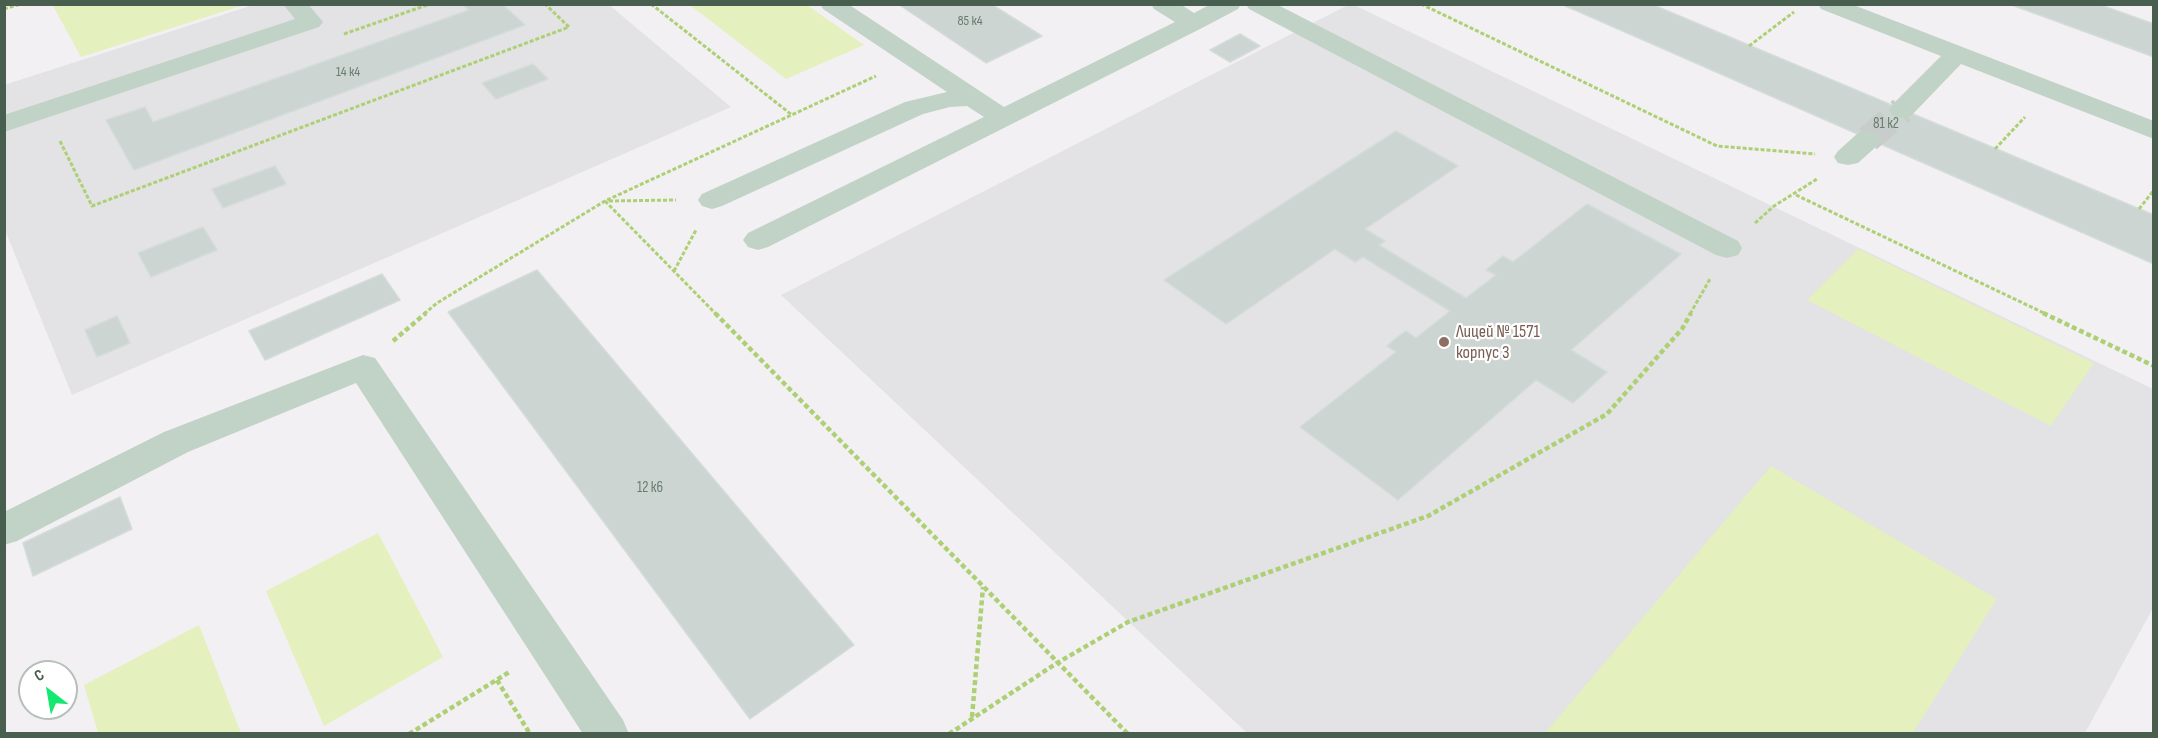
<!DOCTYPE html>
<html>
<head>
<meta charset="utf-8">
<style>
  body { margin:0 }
  #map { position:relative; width:2158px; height:738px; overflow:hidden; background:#f2f0f3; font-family:"Sofia Sans Condensed",sans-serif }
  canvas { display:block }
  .frame { position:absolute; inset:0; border:6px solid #485e4f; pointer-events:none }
  .north { position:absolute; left:18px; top:660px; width:60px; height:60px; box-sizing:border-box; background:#fff; border:2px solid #b6bfb9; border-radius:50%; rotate:329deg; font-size:16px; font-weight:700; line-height:24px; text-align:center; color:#485e4f }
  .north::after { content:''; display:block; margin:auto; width:21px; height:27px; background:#15e870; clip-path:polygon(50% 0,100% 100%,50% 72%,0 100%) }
</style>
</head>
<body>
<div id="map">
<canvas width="2158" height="738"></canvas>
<div class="frame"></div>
<div class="north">С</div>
</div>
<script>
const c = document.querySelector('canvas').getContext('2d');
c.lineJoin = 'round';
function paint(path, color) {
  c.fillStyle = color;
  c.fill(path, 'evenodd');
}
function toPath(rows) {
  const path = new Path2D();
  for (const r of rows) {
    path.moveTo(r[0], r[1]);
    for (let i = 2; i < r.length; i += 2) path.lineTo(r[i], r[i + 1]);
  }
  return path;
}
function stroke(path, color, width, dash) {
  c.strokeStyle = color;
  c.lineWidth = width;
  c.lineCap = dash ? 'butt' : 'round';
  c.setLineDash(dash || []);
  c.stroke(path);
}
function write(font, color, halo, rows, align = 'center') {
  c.font = font + ' "Sofia Sans Condensed",sans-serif';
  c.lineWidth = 4.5;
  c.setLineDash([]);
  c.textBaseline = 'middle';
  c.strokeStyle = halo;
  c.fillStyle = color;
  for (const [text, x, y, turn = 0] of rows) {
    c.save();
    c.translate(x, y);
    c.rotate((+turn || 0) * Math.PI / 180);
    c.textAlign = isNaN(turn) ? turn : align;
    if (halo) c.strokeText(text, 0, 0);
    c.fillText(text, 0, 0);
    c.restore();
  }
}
paint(toPath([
  [608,4,731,107,72,395,5,230,4,85,253,5],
  [1348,5,1354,5,2153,389,2153,608,2085,733,1247,733,781,295]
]), '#e3e2e4');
paint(toPath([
  [52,4,244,4,244,5,81,57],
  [690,5,807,5,864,45,786,79],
  [1858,249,2094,363,2051,426,1807,300],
  [1771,466,1997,599,1913,733,1546,732],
  [378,533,443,657,324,726,266,591],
  [199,625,241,733,98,733,84,685]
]), '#e4f0be');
const building = toPath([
  [462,4,502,4,525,25,134,170,106,120,145,107,153,122,469,10,462,4],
  [898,4,991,4,1042,36,986,63,898,4],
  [1561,4,1651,4,2154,215,2154,264,1561,4],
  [2009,4,2098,4,2154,24,2154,57,2009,4],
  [1240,34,1260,46,1230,62,1210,50,1240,34],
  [533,64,548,79,496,99,482,83,533,64],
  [1396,131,1458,166,1365,229,1385,241,1379,245,1466,298,1496,275,1486,270,1503,256,1513,262,1587,204,1681,254,1571,350,1607,372,1573,403,1536,380,1398,500,1300,427,1396,352,1387,346,1396,338,1406,331,1416,338,1450,311,1363,257,1355,262,1335,249,1226,324,1164,280,1396,131],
  [275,166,286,184,223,208,212,189,275,166],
  [203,227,217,250,151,277,138,253,203,227],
  [537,270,854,645,750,719,448,312,537,270],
  [382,274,400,300,265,360,249,331,382,274],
  [117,316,130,343,97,357,85,330,117,316],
  [120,497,132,529,33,576,23,543,120,497]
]);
paint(building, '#ccd5d2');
stroke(building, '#d4dcd9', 1.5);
stroke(toPath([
  [1868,139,1902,110]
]), '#c8ccca', 27, [27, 14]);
stroke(toPath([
  [651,4,792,115],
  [1421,4,1717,146,1815,154],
  [4,9,21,4],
  [344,34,430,4],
  [1749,46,1794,12],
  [60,141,92,206,569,27,545,4],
  [1995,149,2025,117],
  [1796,195,2046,314],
  [605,201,716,314],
  [609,201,676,200],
  [2139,209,2154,190],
  [1755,223,1774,206,1817,179],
  [674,271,696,230],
  [424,314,437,303,605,201,876,76],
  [1690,314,1710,279]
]), '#aed075', 3, [4, 2]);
stroke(toPath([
  [715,313,1128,734],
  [2043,313,2154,366],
  [393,341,426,313],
  [497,680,530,734],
  [972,717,983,587],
  [409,734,511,671],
  [949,734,1057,663,1128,622,1428,516,1607,414,1682,329,1691,313]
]), '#aed075', 4.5, [5, 3]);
paint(toPath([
  [283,4,308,4,323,22,319,27,4,132,4,115,295,19,283,4],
  [820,4,848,4,1004,107,1175,22,1154,9,1151,4,1180,4,1194,13,1211,4,1241,4,1238,9,1202,28,768,247,758,250,748,247,743,240,748,233,984,117,967,106,950,107,923,114,722,206,712,209,702,206,698,200,702,194,905,102,947,92,823,9,820,4],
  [1246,4,1276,4,1738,241,1742,248,1738,255,1727,258,1716,255,1249,9,1246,4],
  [1818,4,1851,4,2154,121,2154,139,1961,64,1911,116,1902,118,1893,116,1889,110,1893,104,1941,56,1821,9,1818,4],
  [1868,131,1878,133,1881,139,1878,145,1858,163,1848,165,1838,163,1834,157,1838,151,1858,133,1868,131],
  [363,355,375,358,623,720,629,734,583,734,356,383,188,452,17,541,4,545,4,512,164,432,363,355]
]), '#c1d2c7');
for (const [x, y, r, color] of [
  [1444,342,6,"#8d6e63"]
]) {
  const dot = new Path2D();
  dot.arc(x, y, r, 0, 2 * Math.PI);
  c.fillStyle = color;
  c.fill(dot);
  stroke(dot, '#fff', 2);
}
write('14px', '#697c70', null, [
  ["85 к4",970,21],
  ["14 к4",348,72]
]);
write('15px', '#697c70', null, [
  ["81 к2",1886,124],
  ["12 к6",650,488]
]);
write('18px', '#785e54', '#fff', [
  ["Лицей № 1571",1456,332],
  ["корпус 3",1456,353]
], 'left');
</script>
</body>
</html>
